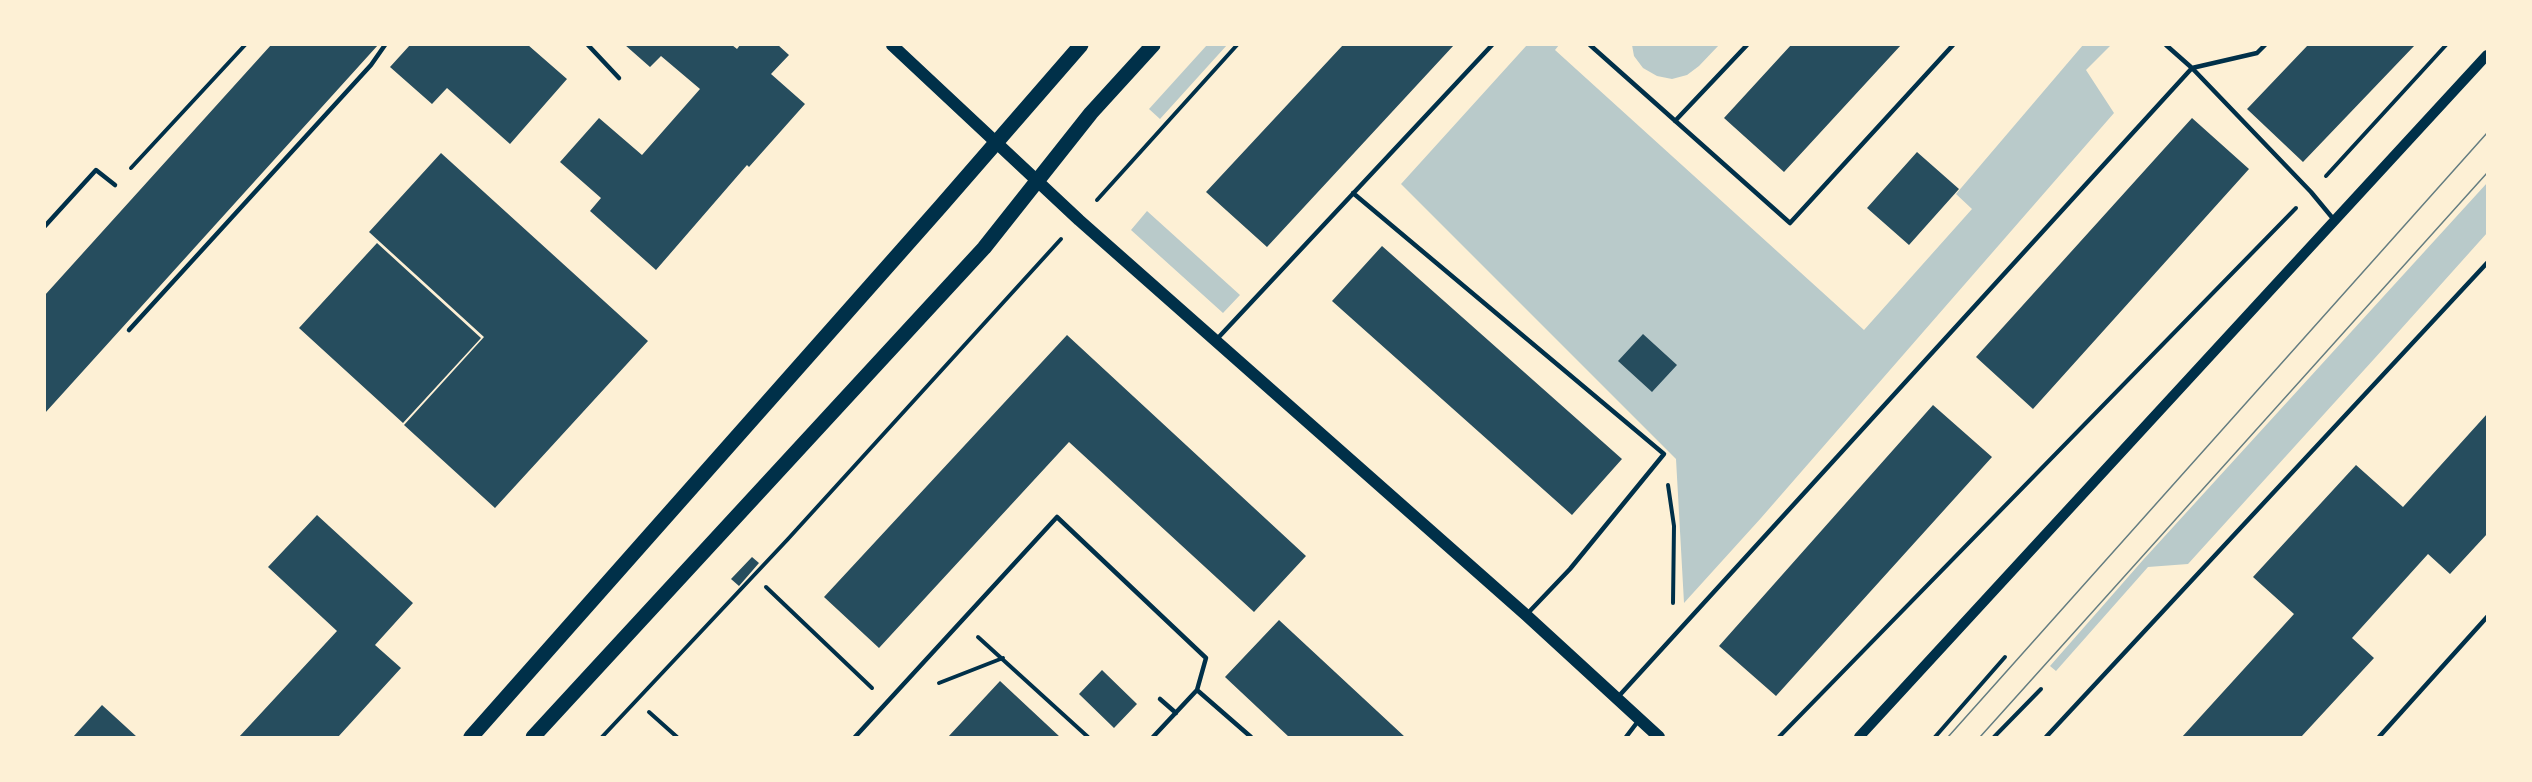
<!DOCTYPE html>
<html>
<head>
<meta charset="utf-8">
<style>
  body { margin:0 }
  #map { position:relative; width:2532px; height:782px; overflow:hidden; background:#fdf0d5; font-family:Lato,sans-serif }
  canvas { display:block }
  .frame { position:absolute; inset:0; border:46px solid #fdf0d5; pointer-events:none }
</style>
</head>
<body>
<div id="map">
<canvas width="2532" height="782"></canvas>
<div class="frame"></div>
</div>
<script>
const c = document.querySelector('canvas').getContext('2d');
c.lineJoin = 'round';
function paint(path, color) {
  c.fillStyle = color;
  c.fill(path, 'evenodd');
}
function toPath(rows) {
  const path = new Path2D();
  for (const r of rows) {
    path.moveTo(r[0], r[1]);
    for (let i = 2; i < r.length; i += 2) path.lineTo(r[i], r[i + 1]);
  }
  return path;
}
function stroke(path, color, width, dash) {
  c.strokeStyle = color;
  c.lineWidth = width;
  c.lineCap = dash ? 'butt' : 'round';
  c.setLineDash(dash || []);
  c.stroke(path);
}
paint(toPath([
  [1207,45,1227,45,1160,119,1149,109],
  [1527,45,1559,45,1555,50,1864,330,1972,209,1956,194,2083,45,2111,45,2086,70,2114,113,1761,518,1684,603,1676,459,1401,184],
  [1632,45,1719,45,1699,66,1687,75,1672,79,1657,76,1643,68,1634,56],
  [2487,183,2487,233,2384,348,2188,564,2148,567,2056,671,2050,666,2143,560],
  [1147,211,1240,295,1223,313,1131,230]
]), '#b9caca');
paint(toPath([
  [271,45,378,45,45,413,45,295],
  [410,45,528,45,567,79,510,144,447,88,432,104,390,67],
  [625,45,732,45,737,49,740,45,778,45,789,55,771,74,805,104,749,167,747,165,656,270,590,211,601,198,560,162,599,118,642,155,700,89,661,56,650,67],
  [1343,45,1454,45,1267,247,1206,192],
  [1791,45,1901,45,1784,172,1724,118],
  [2308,45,2415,45,2303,162,2247,109],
  [2192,118,2249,169,2033,409,1976,357],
  [1917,152,1959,189,1909,245,1867,208],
  [441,153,648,341,495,508,404,425,484,337,369,232],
  [377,243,481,338,403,423,299,328],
  [1382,246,1622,459,1572,515,1332,301],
  [1643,334,1677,365,1652,392,1618,361],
  [1067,335,1306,556,1254,612,1069,442,879,648,824,597],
  [1933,405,1992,457,1776,696,1719,646],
  [2487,414,2487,534,2450,574,2428,554,2352,638,2374,658,2301,737,2182,737,2294,614,2253,577,2356,465,2403,507],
  [317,515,413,603,375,645,401,668,338,737,239,737,337,631,268,567],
  [752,557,759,563,739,586,731,579],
  [1279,620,1405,737,1289,737,1225,677],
  [1102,670,1137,704,1114,728,1079,694],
  [1000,681,1060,737,948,737],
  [102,705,137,737,73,737]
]), '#264d5e');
stroke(toPath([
  [131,168,245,45],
  [2326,176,2446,45],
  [1097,200,1237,45],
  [1668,485,1674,526,1673,603],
  [766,587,872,688],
  [978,637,1088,737],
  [939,683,1003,658],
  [649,712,677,737],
  [602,737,788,539,1061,239],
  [1779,737,2296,208],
  [1935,737,2005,657],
  [1994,737,2041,689]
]), '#003049', 4);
stroke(toPath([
  [588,45,619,78],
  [1590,45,1790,223,1953,45],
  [2166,45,2192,68,2311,192,2335,221],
  [1675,121,1747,45],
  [1353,193,1664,454,1570,569,1528,613],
  [45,226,96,170,115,185],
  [129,330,371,65,385,45],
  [1217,339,1492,45],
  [1197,690,1251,737],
  [1618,697,2192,68,2257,53,2265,45],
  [1160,699,1176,713],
  [855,737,1057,517,1206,658,1197,690,1153,737],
  [1626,737,1639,720],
  [2046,737,2487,263],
  [2379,737,2487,617]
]), '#003049', 4.5);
stroke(toPath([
  [1859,737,2487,55]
]), '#003049', 10);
stroke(toPath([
  [892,45,1079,220,1526,615,1659,737]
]), '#003049', 12);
stroke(toPath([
  [471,737,941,206,1081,45],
  [533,737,984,248,1091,113,1153,45]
]), '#003049', 15);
stroke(toPath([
  [1948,737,2487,133],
  [1980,737,2487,173]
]), '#657d81', 1.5);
</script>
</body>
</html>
